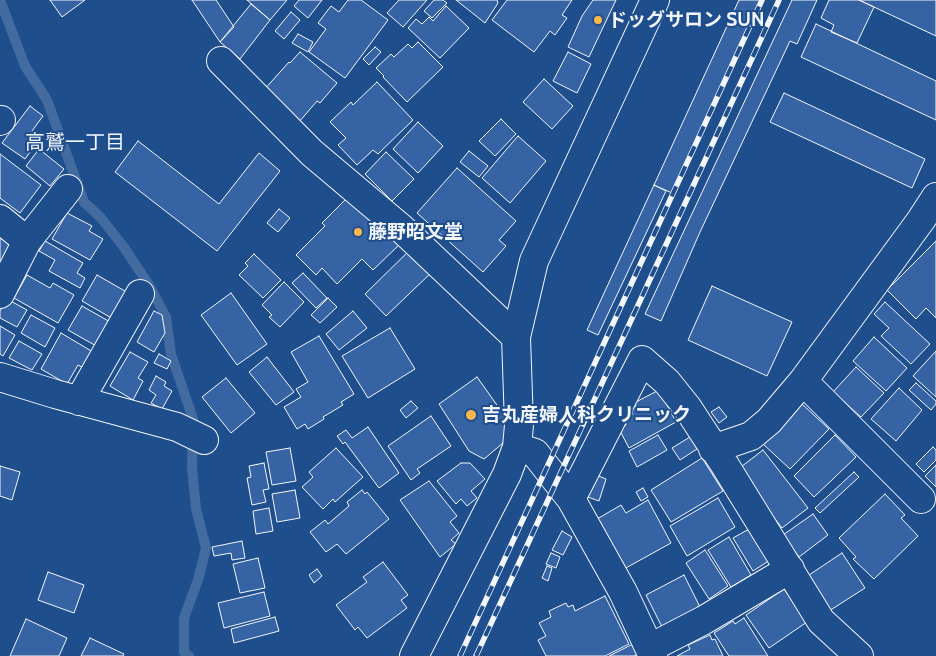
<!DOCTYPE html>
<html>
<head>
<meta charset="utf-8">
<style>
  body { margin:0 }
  canvas { display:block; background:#1f4e8c }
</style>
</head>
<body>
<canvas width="936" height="656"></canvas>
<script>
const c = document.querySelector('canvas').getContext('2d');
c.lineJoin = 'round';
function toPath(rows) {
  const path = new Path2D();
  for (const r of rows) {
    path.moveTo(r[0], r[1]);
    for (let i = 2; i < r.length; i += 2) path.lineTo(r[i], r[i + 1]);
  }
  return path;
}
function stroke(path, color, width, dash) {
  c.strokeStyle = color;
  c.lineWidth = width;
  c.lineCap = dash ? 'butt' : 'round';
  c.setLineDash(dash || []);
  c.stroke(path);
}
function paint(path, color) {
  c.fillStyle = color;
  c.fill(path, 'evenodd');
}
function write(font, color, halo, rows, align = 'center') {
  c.font = font + ' Cabin,"Noto Sans JP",sans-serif';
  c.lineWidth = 4;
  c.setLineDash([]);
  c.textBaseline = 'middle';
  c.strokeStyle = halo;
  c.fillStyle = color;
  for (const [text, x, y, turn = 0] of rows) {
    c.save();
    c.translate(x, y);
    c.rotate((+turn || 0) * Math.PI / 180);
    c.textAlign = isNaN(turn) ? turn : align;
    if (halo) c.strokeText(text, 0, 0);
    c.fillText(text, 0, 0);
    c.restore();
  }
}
stroke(toPath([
  [0,0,25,66,47,100,84,202,101,218,123,246,149,285,166,317,171,354,193,419,192,468,196,509,206,548,198,580,184,618,184,652,189,656]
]), '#446ba0', 10);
const building = toPath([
  [50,0,85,0,62,17,50,0],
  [192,0,216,0,234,27,220,42,192,0],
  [247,0,287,0,270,20,247,0],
  [299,0,322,0,308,18,294,6,299,0],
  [348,0,361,0,388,20,345,78,309,52,326,29,318,23,331,6,339,12,348,0],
  [399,0,427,0,403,27,387,13,399,0],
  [434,0,443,0,447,3,432,18,424,11,434,0],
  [456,0,497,0,498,3,485,23,456,0],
  [507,0,572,0,562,15,567,18,555,35,550,31,534,52,492,20,507,0],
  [593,0,616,0,589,57,568,47,582,16,593,0],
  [739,0,762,0,672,193,654,185,739,0],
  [792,0,817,0,797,44,790,41,700,232,661,321,645,314,792,0],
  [829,0,859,0,874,7,857,43,831,32,834,25,821,18,829,0],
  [859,0,936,0,936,36,874,7,859,0],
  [251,4,270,20,240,59,220,42,251,4],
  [446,6,469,28,440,58,408,28,416,19,422,24,429,17,433,21,446,6],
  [291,12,300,20,284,39,275,31,291,12],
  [816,24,936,81,936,120,801,57,816,24],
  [298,34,313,42,308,52,292,43,298,34],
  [418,42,443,67,407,102,383,77,384,76,376,68,391,54,394,57,408,44,412,48,418,42],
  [375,47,381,52,369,65,363,59,375,47],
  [300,52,337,83,320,103,317,101,299,122,263,91,289,62,290,63,300,52],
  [568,52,591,64,577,93,553,81,568,52],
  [544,79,573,106,552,129,523,102,544,79],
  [377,82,413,120,378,154,373,150,357,165,338,145,346,138,330,122,351,102,353,105,377,82],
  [784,93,925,159,912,188,770,122,784,93],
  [30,106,43,116,32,131,41,137,25,159,2,143,30,106],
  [501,119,516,134,495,156,479,141,501,119],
  [418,122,443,146,418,173,393,149,418,122],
  [518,136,546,161,510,203,482,178,518,136],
  [138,141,219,204,259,153,280,171,217,251,115,172,138,141],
  [39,149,64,169,50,186,26,166,39,149],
  [469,151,488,166,479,177,460,162,469,151],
  [386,152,414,179,392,201,365,174,386,152],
  [0,154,41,185,20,213,0,198,0,154],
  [457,168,516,221,499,240,506,246,483,272,417,213,457,168],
  [654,185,666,191,598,335,587,330,654,185],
  [351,194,400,244,373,270,362,259,337,284,322,268,316,275,296,255,325,226,322,223,351,194],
  [279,209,290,218,278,232,267,223,279,209],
  [67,213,92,226,89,231,103,239,90,260,52,239,67,213],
  [0,238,13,246,2,263,0,262,0,238],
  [45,241,83,263,77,273,85,278,80,288,49,271,55,260,39,251,45,241],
  [936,241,936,318,926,308,916,319,887,290,936,241],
  [414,246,435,269,386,316,365,294,414,246],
  [254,254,281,280,263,298,239,275,248,266,245,263,254,254],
  [303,273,327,298,316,308,292,283,303,273],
  [27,275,50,288,53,283,74,295,58,323,14,298,27,275],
  [97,275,130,294,115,320,82,301,97,275],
  [284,282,304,302,280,327,269,317,272,315,262,305,284,282],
  [712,286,792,322,767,376,688,340,712,286],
  [231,293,267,344,237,365,201,315,231,293],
  [328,298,337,307,320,323,311,315,328,298],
  [7,299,27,310,17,327,0,318,0,311,7,299],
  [885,302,930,344,911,364,881,336,889,328,874,314,885,302],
  [82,306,112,323,98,347,68,330,82,306],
  [154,311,162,315,165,333,154,352,137,342,154,311],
  [353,311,367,328,339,350,326,334,353,311],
  [31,315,55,328,45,347,21,333,31,315],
  [0,326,15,335,3,356,0,354,0,326],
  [390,328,415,369,368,398,342,356,390,328],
  [61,333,93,352,83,368,78,365,67,384,41,369,61,333],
  [319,336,354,394,341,402,343,405,323,417,324,419,308,429,305,424,297,429,284,407,301,397,296,389,308,382,291,352,319,336],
  [874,337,907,368,886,391,853,361,874,337],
  [19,341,42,354,32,370,9,358,19,341],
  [936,351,936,397,913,376,936,351],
  [130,352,148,362,138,378,143,381,133,400,110,386,130,352],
  [159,354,171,361,167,369,154,363,159,354],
  [267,357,294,392,276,405,249,372,267,357],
  [856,367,884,393,861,417,833,392,856,367],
  [156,376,166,382,164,386,172,391,162,409,151,403,156,395,149,390,156,376],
  [477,377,509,422,503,443,484,459,469,451,439,404,477,377],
  [226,378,255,413,231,433,202,397,226,378],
  [916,383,936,401,936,404,931,410,909,390,916,383],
  [899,388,922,410,896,441,871,419,899,388],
  [659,390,676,422,629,448,619,429,626,425,624,419,633,414,631,409,636,406,634,403,659,390],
  [411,401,418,408,406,418,400,410,411,401],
  [802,404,829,429,790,469,763,444,802,404],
  [719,407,727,417,719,423,711,412,719,407],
  [431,416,451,446,417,469,420,473,411,480,388,446,431,416],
  [368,427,399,473,379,488,345,442,343,444,337,436,346,430,352,438,368,427],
  [658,435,667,450,637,467,629,451,658,435],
  [835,435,856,457,814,497,794,476,835,435],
  [690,437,697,449,680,460,672,448,690,437],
  [933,447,936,450,936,460,924,472,916,464,933,447],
  [290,448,296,481,272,485,266,452,290,448],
  [336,448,363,477,335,502,333,499,323,509,302,487,313,477,309,472,336,448],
  [763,450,808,508,782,528,737,470,763,450],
  [702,458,723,491,671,522,651,490,702,458],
  [264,463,269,489,263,490,266,502,252,505,247,478,251,477,249,466,264,463],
  [461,463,470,463,485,479,471,491,477,498,467,506,461,499,456,504,437,481,461,463],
  [936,465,936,487,925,476,936,465],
  [0,466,20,472,12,500,0,496,0,466],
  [854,472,859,477,820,513,815,508,854,472],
  [596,475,606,479,599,501,588,497,596,475],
  [429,481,457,516,450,522,459,533,451,540,456,544,440,557,400,500,429,481],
  [643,488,648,497,641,501,636,492,643,488],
  [295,490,300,518,277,522,272,494,295,490],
  [362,490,365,494,367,492,389,519,346,554,337,544,326,552,310,532,325,520,328,524,349,506,347,502,362,490],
  [885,494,905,515,901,518,918,536,874,579,853,559,856,557,839,538,885,494],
  [718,498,735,527,687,556,670,526,718,498],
  [648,500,671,543,624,569,597,519,621,505,626,513,648,500],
  [269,508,273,531,256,534,253,511,269,508],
  [813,514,828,535,799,557,783,535,813,514],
  [751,528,770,560,753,571,733,538,751,528],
  [562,531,572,537,563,555,552,550,562,531],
  [729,537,751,575,731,587,708,550,729,537],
  [242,541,245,558,232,560,231,553,214,556,212,547,242,541],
  [705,550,728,586,709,599,686,563,705,550],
  [551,553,560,557,556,568,546,564,551,553],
  [842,553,865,588,829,611,806,577,842,553],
  [258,558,265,588,240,593,233,564,258,558],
  [383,562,408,595,401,600,407,608,367,638,358,627,355,630,336,605,367,582,363,577,383,562],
  [547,566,552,568,548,581,542,578,547,566],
  [317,569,322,576,314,583,309,575,317,569],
  [48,572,84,585,74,613,38,600,48,572],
  [684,575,701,609,663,629,646,595,684,575],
  [784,589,807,622,769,648,746,615,784,589],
  [264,592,270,616,224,628,218,603,264,592],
  [605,596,629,644,605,656,546,656,538,640,546,636,539,623,551,617,549,611,566,603,568,607,573,605,575,611,605,596],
  [275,617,279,631,234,643,231,629,275,617],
  [744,618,768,656,729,656,714,633,733,621,735,624,744,618],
  [26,619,67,638,59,656,10,656,26,619],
  [710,635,712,640,715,639,723,656,677,656,690,649,688,645,710,635],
  [90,638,124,654,123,656,81,656,90,638],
  [633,644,638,654,634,656,609,656,633,644]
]);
paint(building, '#3563a3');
stroke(building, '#f2f6ff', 1);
const street = toPath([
  [221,61,312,153,401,228,516,337,519,425,517,447,507,474,414,656],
  [0,121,1,120],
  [0,219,27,241],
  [0,294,27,241,68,189],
  [0,377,55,394,177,427,204,440],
  [79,401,140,294],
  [517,447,535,453,571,499,623,592,653,656],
  [713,449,751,436,769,421,803,381],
  [571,499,642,360,667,382,687,407,723,462,821,621,859,656],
  [921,499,803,381,921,220,936,197],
  [650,648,704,620,790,569]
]);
const secondary = toPath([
  [516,337,534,261,655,0]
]);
stroke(street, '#f2f6ff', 30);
stroke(secondary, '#f2f6ff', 30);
stroke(street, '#1f4e8c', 28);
stroke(secondary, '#1f4e8c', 28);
const rail = toPath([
  [460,656,762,0],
  [476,656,779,0]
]);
stroke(rail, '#f2f6ff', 5.5);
stroke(rail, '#1f4e8c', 4, [11]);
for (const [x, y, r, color] of [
  [598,20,5,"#ffb74d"],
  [358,232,5,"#ffb74d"],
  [471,415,6,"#ffb74d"]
]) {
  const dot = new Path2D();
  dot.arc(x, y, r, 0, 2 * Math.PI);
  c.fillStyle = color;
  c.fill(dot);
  stroke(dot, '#1f4e8c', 2);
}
write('bold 19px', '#f2f6ff', '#1f4e8c', [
  ["ドッグサロン SUN",608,20],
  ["藤野昭文堂",368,232],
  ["吉丸産婦人科クリニック",482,415]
], 'left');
write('20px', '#f2f6ff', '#1f4e8c', [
  ["高鷲一丁目",75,143]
]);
</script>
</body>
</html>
